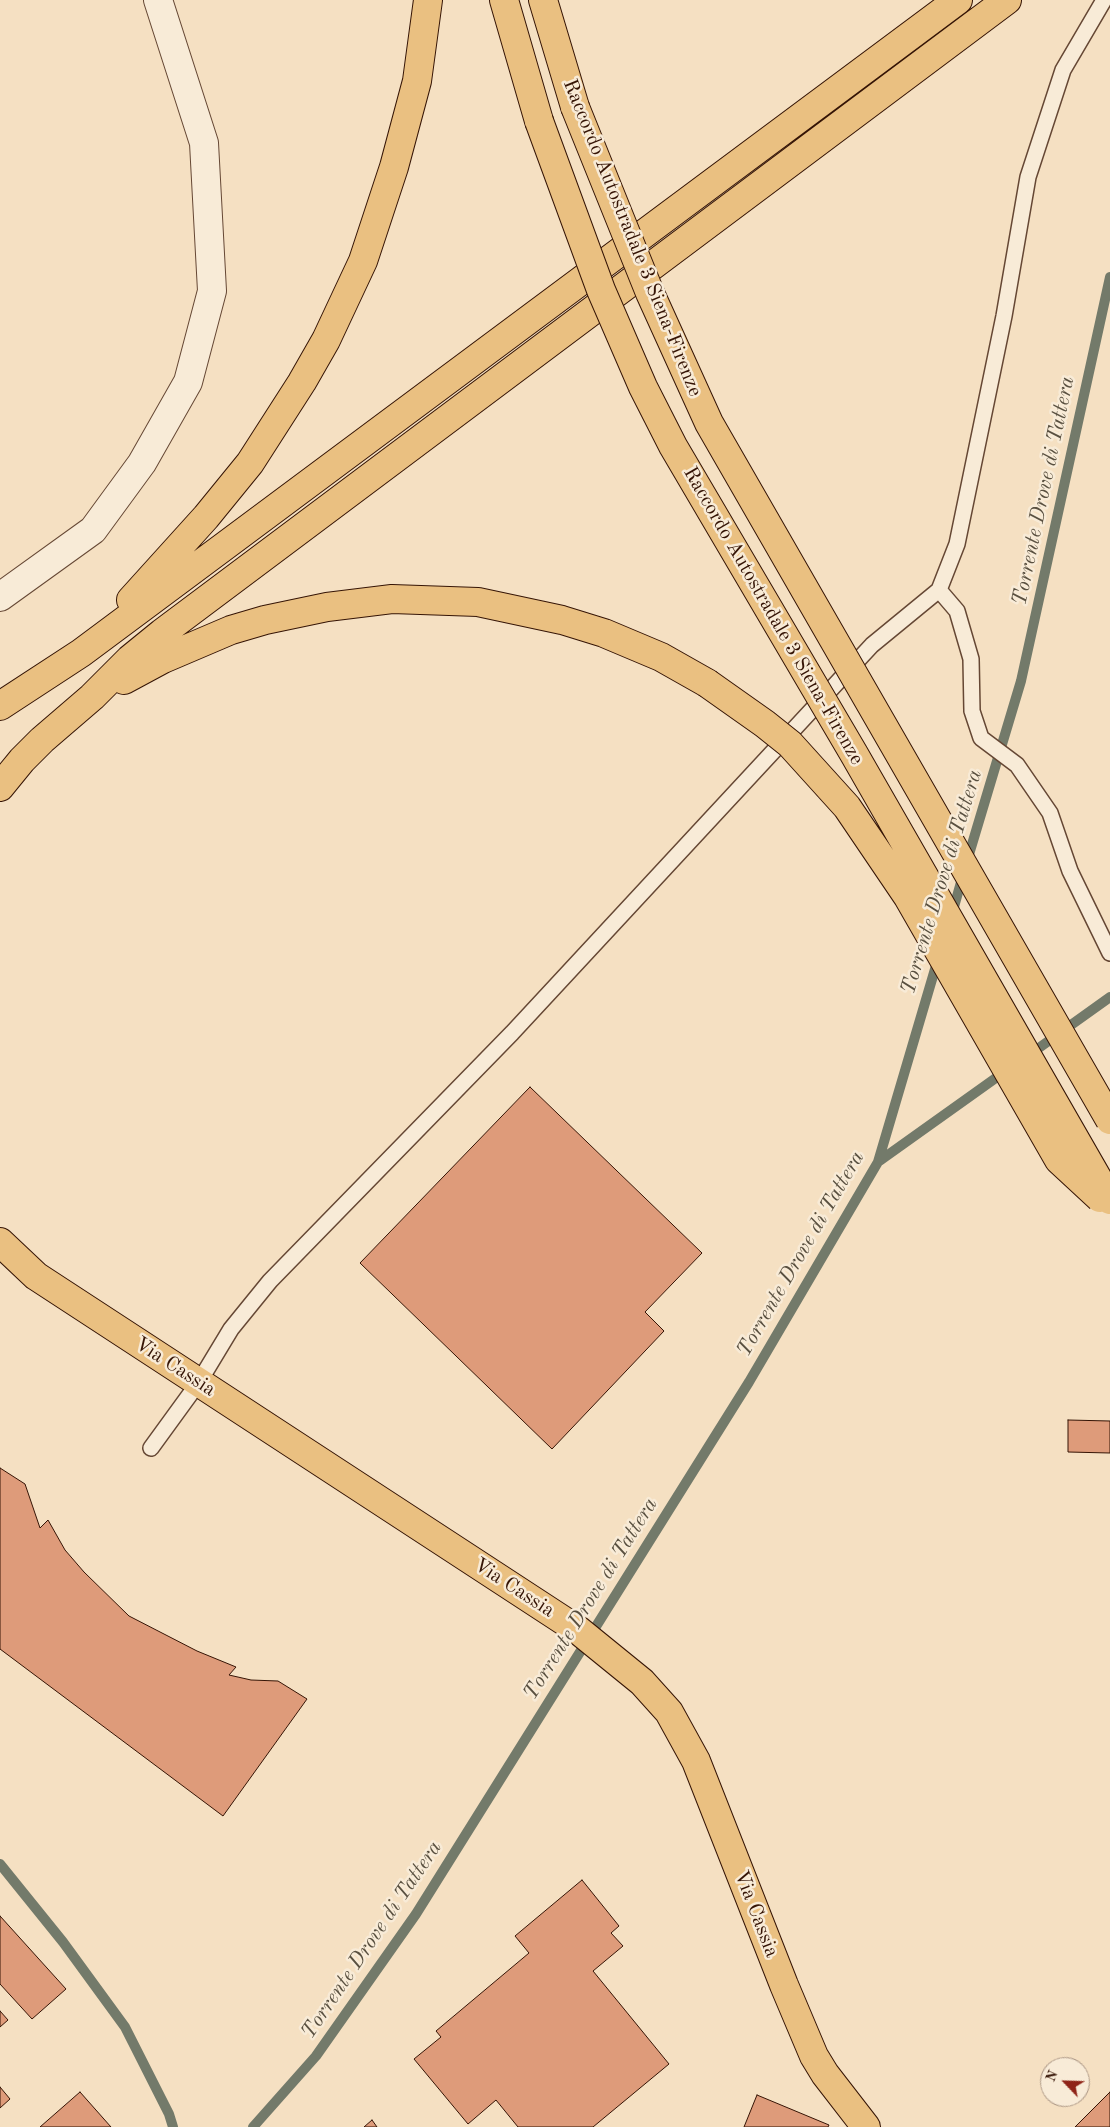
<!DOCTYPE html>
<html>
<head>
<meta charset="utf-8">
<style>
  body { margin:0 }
  #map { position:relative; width:1110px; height:2127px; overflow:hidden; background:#f5e0c2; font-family:"Old Standard TT",serif }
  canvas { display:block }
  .north { position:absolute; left:1040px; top:2057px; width:50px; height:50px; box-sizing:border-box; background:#f8ebd7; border:1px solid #aa9583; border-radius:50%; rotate:294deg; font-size:14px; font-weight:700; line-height:20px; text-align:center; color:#351405 }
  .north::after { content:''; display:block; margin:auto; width:18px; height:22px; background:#8f2418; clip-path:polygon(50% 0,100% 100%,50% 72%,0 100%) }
</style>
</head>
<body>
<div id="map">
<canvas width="1110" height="2127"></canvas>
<div class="north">N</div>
</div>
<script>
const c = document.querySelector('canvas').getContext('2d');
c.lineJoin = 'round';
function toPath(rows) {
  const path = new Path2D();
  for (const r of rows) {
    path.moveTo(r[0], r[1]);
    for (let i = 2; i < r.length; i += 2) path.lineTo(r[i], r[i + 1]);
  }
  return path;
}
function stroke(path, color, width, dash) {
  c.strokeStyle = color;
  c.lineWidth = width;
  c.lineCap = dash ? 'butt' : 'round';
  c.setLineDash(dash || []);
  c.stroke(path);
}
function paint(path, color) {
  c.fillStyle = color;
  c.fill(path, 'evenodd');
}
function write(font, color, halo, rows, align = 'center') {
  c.font = font + ' "Old Standard TT",serif';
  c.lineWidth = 5;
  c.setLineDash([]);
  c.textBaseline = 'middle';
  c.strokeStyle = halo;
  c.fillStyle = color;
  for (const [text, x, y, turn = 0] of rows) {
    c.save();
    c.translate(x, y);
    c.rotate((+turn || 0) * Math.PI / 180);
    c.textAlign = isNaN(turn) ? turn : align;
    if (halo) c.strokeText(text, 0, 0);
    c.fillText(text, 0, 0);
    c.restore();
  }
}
stroke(toPath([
  [967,861,1021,681,1110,277],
  [952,914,963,875],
  [1029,1055,1110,997],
  [878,1162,1007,1070],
  [0,1864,63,1942,125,2027,169,2114,173,2127],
  [253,2127,316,2056,416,1914,749,1382,878,1162,938,959]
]), '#737a6a', 10);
const building = toPath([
  [530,1087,702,1253,645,1312,664,1331,552,1449,360,1263,530,1087],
  [1068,1420,1110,1421,1110,1453,1068,1452,1068,1420],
  [0,1468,25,1484,40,1528,48,1520,65,1550,84,1572,129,1616,197,1651,236,1667,229,1675,251,1680,278,1681,307,1699,223,1816,0,1649,0,1468],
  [582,1880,619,1926,611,1933,623,1946,593,1971,669,2064,593,2127,518,2127,496,2100,468,2124,414,2059,441,2037,436,2031,529,1953,515,1936,582,1880],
  [0,1916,66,1989,32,2019,0,1984,0,1916],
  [0,2011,8,2020,0,2027,0,2011],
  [0,2087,10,2099,0,2108,0,2087],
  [80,2092,111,2127,40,2127,80,2092],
  [1110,2092,1110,2127,1075,2127,1110,2092],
  [757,2095,829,2125,828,2127,744,2127,757,2095],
  [372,2120,377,2127,364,2127,372,2120]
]);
paint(building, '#de9b7a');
stroke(building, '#351405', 1);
const service = toPath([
  [939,590,957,611,971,659,972,711,981,738,1017,765,1050,813,1070,871,1110,953],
  [151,1448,199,1382,231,1329,270,1281,512,1033,872,645,939,590,957,544,1004,316,1028,177,1063,70,1104,0]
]);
const tertiary = toPath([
  [0,597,93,530,142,463,188,382,212,291,204,143,158,0]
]);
const primary = toPath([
  [0,1242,36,1276,578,1630,642,1682,669,1712,696,1761,784,1985,814,2056,825,2074,866,2127]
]);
const motorway = toPath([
  [504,0,539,121],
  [543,0,575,107],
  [131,600,206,517,250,463,302,382,326,340,363,261,394,167,417,81,428,0],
  [124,680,163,659,231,630,265,620,327,607,392,599,478,602,562,620,604,633,661,657,707,683],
  [0,706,81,653,958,0],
  [0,787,22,760,42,740,92,697,130,659,162,633,1007,0]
]);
stroke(service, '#654734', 18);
stroke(tertiary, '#654734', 30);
stroke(primary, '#351405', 30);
stroke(motorway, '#351405', 30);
stroke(service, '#f8ebd7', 15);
stroke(tertiary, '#f8ebd7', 28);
stroke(primary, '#eac081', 28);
stroke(motorway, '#eac081', 28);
const motorwayBridge = toPath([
  [575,107,650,293,709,423,1110,1120],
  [539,121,601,290,643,387,673,446,854,754,1110,1200],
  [707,683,765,724,790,744,847,807,908,897,1059,1160,1100,1198]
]);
stroke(motorwayBridge, '#351405', 30, []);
stroke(motorwayBridge, '#eac081', 28);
write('20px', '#351405', '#f8ebd7', [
  ["Raccordo Autostradale 3 Siena-Firenze",632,238,68],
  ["Raccordo Autostradale 3 Siena-Firenze",773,616,60],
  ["Via Cassia",175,1367,33],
  ["Via Cassia",514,1588,33],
  ["Via Cassia",756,1914,69]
]);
write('italic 21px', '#595040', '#f8ebd7', [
  ["Torrente Drove di Tattera",1044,491,-78],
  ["Torrente Drove di Tattera",942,882,-73],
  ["Torrente Drove di Tattera",801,1254,-60],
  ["Torrente Drove di Tattera",591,1599,-58],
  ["Torrente Drove di Tattera",372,1940,-56]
]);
</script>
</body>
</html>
